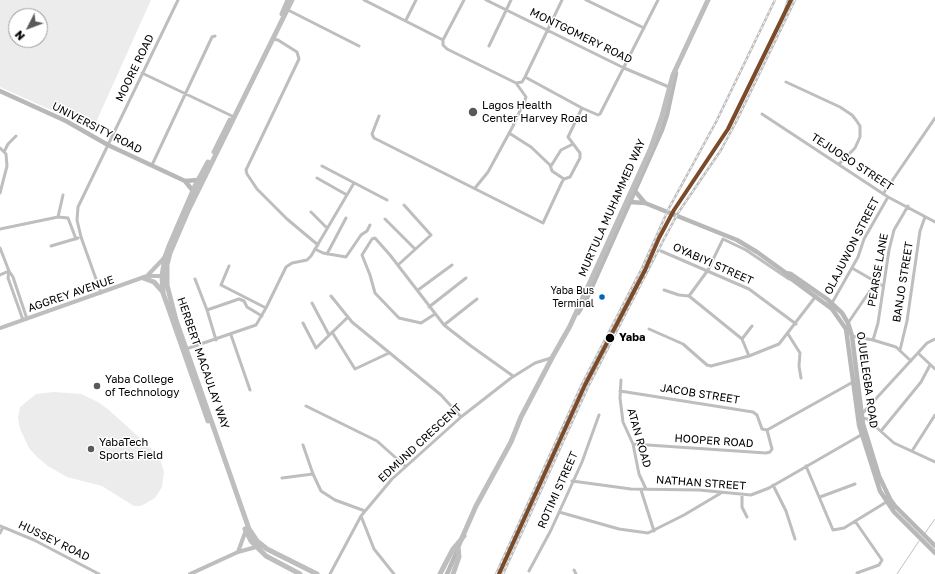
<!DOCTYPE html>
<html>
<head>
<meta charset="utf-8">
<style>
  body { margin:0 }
  #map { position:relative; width:935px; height:574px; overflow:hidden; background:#fff; font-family:"Golos Text",sans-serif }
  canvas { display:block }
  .north { position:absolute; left:8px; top:8px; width:40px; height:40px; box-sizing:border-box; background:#fff; border:1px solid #999; border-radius:50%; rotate:228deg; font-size:11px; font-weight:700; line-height:16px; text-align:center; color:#000 }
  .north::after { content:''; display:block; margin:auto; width:14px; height:18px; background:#595959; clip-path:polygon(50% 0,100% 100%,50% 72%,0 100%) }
</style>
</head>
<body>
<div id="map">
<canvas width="935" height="574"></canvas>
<div class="north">N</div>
</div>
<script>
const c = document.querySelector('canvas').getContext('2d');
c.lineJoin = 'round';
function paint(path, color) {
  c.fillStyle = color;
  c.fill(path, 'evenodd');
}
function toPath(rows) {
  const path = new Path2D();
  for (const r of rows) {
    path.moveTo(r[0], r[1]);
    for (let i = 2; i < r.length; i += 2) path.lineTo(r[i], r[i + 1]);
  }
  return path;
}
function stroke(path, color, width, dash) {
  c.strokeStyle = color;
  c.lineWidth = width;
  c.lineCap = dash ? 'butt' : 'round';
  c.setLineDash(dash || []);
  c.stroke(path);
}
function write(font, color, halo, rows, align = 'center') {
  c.font = font + ' "Golos Text",sans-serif';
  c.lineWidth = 3;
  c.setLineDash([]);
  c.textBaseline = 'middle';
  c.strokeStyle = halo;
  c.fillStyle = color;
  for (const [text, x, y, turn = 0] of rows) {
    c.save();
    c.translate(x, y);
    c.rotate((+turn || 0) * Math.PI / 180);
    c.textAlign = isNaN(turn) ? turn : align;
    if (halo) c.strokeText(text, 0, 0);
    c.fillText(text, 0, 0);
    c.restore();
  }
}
paint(toPath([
  [0,0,151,0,93,129,0,87],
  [16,16,40,16,40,40,16,40],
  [54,392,81,394,98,402,109,410,153,450,160,459,164,472,162,487,155,498,141,506,134,506,102,486,67,477,48,466,37,457,29,448,20,429,18,418,20,407,36,394]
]), '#ececec');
stroke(toPath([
  [925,533,935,519],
  [897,574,919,541]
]), '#bfbfbf', 1);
stroke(toPath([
  [364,0,443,40,443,45,447,49,516,83],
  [486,0,624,68,669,87],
  [586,0,644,28],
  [288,10,359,46],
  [406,20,416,0],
  [273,39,278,40,297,52,299,59,246,170,247,174,257,189,287,219,318,245],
  [443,40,464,0],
  [489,46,511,0],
  [142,73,232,116],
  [525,77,582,108,598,115,600,114,658,0],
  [786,82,840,107,852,115,856,120,860,126,860,137,855,148,839,164],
  [516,83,522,82,525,77,562,0],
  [762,114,888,197,935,222],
  [379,116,372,134,374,138,543,223,562,182,564,179,570,177,580,158,580,153,568,137,582,108],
  [509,133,531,147,550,165,552,171,564,179],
  [0,148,6,154,7,166,0,193],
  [4,152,8,144,16,136],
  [152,165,212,37,215,36],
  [322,166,387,200],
  [551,166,561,150,573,144],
  [317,178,347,195],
  [475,188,488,172,513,126,525,100,526,97,516,83],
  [883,194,935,118],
  [311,212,327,228],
  [58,217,68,218,76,239],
  [385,219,415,249],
  [0,229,58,217,63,195],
  [51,246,78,238],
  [0,248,9,271,13,277,27,319],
  [315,249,323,253,346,257,361,235,367,231,370,225],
  [661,251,749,289,796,324],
  [327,254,346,218],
  [398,265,431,235,404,205],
  [229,266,221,285,266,308],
  [852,268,883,286],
  [9,271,8,278,23,320],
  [0,275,9,271],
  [195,279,207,310,216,340],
  [418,290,452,265],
  [664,290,679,295,689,296],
  [101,293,81,237,77,220,78,207,178,0],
  [331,296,352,322,441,395,461,417],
  [689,296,708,270,723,239,746,250,789,279],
  [689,296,742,339,749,356],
  [312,303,329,335],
  [832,303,858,257,864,239,888,197],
  [429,307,466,278],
  [207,310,239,299,244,301,247,307,262,316],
  [435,314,421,323,399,318,375,293,370,275,362,255,372,239,375,238,390,255,444,325,471,346,513,376],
  [303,323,316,348,347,318],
  [848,323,876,282],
  [444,325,477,299],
  [649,329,683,344,707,365,711,366,749,356,779,344,816,296],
  [332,332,355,369,389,353],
  [788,334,800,353,799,366,801,378],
  [231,335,250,390],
  [852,336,873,340,896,347,911,361],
  [742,339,752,326],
  [873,340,878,323,889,250,894,230,908,206],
  [186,349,256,325,266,308,286,267,292,263,307,260,311,256,354,183],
  [900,350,907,321,920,231,925,217],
  [918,353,935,369],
  [621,380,620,398,623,422,633,444,639,474,646,489],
  [620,391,753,412,757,415,762,429,767,430],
  [306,406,377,441,405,466],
  [861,415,927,343,935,339],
  [862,418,867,419,894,443,935,462],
  [767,430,853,382],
  [881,431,921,382,930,365],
  [633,444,766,453,770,452,772,449,767,430],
  [303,445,313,474,321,491,335,500,365,511],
  [912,451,935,415],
  [806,466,833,530,844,528,888,501],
  [282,478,313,474],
  [572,481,631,489,699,490,751,495,769,488,861,435],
  [773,485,786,511,795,539],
  [641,490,654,531],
  [742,496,742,507,747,517],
  [820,497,855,484],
  [559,512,619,529,648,533,684,515,721,493],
  [361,516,374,549,394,574],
  [855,521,882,560,879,565,857,573],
  [0,526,34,540,99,574],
  [0,533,3,527],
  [574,570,576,574],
  [529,571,551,530,582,462,599,415],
  [330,574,361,516,392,479,461,417,511,378,535,363,551,358]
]), '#bebebe', 3);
stroke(toPath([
  [147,276,165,257],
  [0,328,147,276,162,276],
  [238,552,246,530],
  [190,574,238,552,256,547]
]), '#bebebe', 4);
stroke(toPath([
  [0,91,66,121,108,145,185,181,198,180],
  [185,181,193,191],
  [635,191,645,203],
  [630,202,645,203,737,240,757,252,786,273,790,278,832,309,846,329,859,425,880,491,894,512,935,553],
  [786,273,791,274,827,299,842,313,848,323,852,336,863,424,879,476,890,499,895,506,935,546],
  [578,313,587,298,662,130,667,115,676,73],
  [447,574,458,549]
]), '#b8b8b8', 4.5);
stroke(toPath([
  [453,574,459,557,458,547,476,506,511,442,521,417,553,356,570,326,650,150,662,116,673,75,708,0]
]), '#bebebe', 5);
stroke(toPath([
  [292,0,188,211,170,253,167,265,167,285,176,320,249,529,257,541,267,549,317,574],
  [282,14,288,0],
  [214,152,230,120],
  [208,162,195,186,169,246,165,257,162,276,163,293,168,307,208,421],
  [143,278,154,282,163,292],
  [245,529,251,541,266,556,300,574],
  [440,574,453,549,464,536]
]), '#bebebe', 5);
const rail = toPath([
  [783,17,788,0],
  [496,574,582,384,642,268,669,208,716,122,775,0],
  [503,574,588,387,663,241,678,213,721,150,736,122,795,0]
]);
stroke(rail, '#bebebe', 2.5);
stroke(rail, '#fff', 1, [3]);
stroke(toPath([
  [499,574,585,385,645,270,659,238,674,210,728,129,791,0]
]), '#7a4b2a', 4);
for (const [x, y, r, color] of [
  [473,112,5,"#595959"],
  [602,297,3.5,"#0065bd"],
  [610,338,5,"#000"],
  [97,386,4,"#595959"],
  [91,449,4,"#595959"]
]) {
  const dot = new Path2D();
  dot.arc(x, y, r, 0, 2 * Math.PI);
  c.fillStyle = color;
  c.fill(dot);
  stroke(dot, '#fff', 1.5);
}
write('10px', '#000', '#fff', [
  ["Yaba Bus",594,291],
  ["Terminal",594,304]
], 'right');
write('11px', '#000', '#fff', [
  ["MONTGOMERY ROAD",581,36,26],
  ["MOORE ROAD",135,68,-64],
  ["UNIVERSITY ROAD",97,128,27],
  ["TEJUOSO STREET",852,162,33],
  ["MURTULA MUHAMMED WAY",612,208,-66],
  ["OLAJUWON STREET",852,246,-63],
  ["OYABIYI STREET",713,264,24],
  ["PEARSE LANE",878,270,-80],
  ["BANJO STREET",903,282,-81],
  ["AGGREY AVENUE",71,294,-19],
  ["HERBERT MACAULAY WAY",203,363,71],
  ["OJUELEGBA ROAD",867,380,82],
  ["JACOB STREET",700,394,9],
  ["ATAN ROAD",639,438,74],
  ["HOOPER ROAD",714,441,4],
  ["EDMUND CRESCENT",420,443,-43],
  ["NATHAN STREET",701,483,4],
  ["ROTIMI STREET",558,490,-66],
  ["HUSSEY ROAD",54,541,26]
]);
write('11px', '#000', '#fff', [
  ["Lagos Health",482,106],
  ["Center Harvey Road",482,119],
  ["Yaba College",105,380],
  ["of Technology",105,393],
  ["YabaTech",99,443],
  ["Sports Field",99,456]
], 'left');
write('bold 11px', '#000', '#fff', [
  ["Yaba",619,338]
], 'left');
</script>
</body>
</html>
